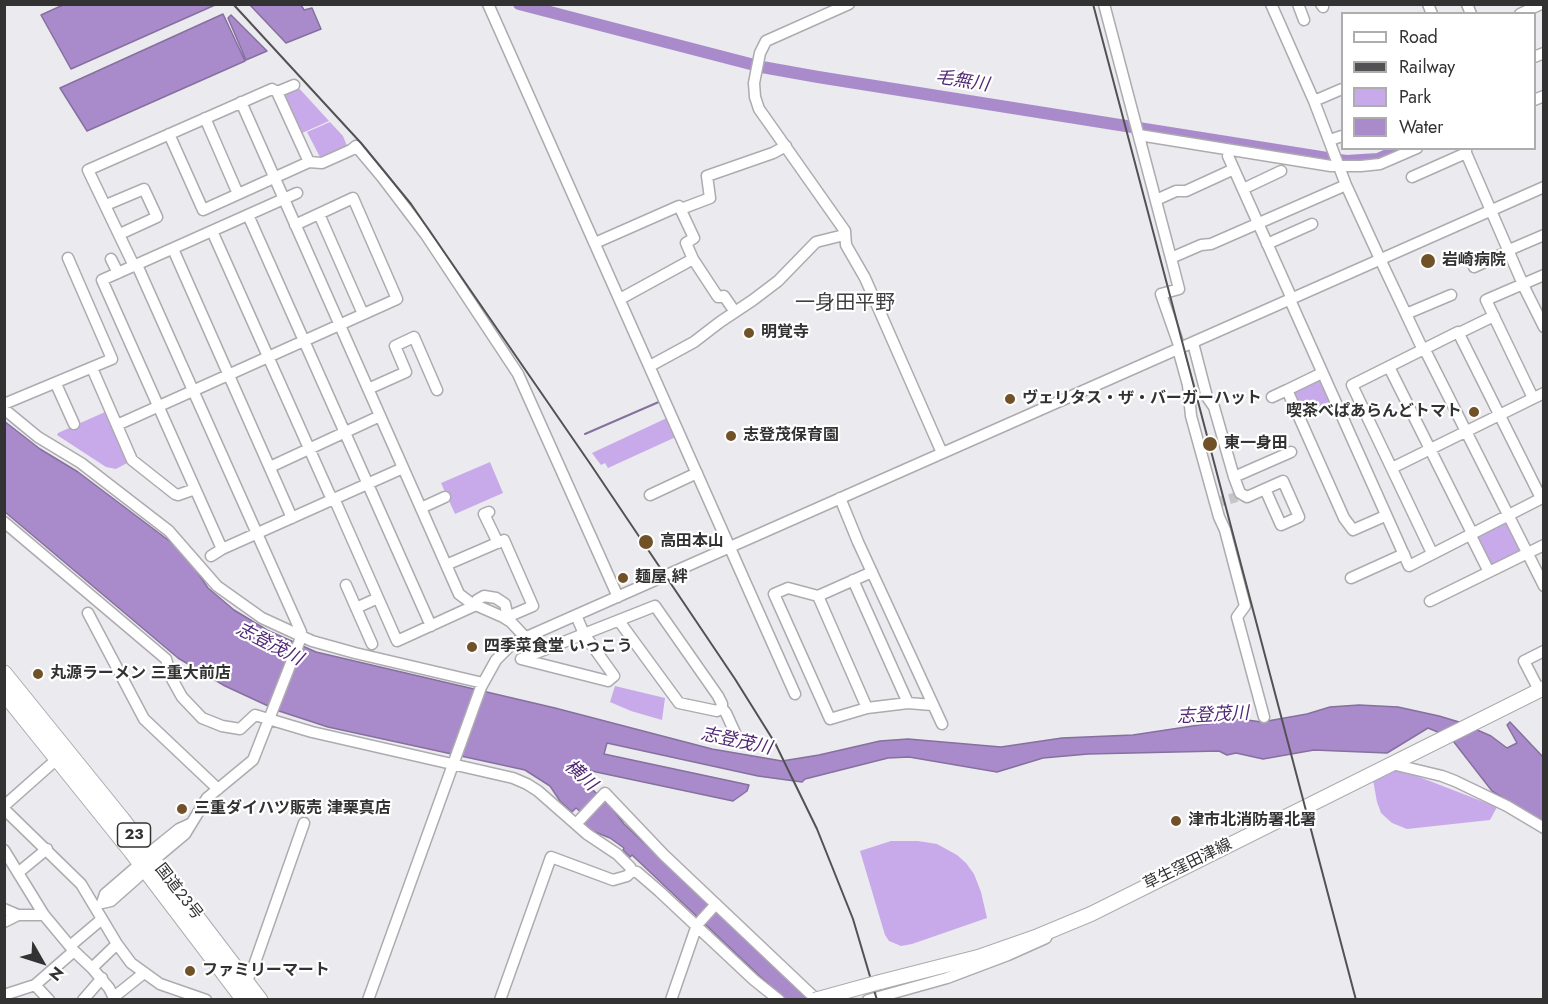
<!DOCTYPE html>
<html>
<head>
<meta charset="utf-8">
<style>
  body { margin:0 }
  #map { position:relative; width:1548px; height:1004px; overflow:hidden; background:#ebeaee; font-family:Jost,sans-serif }
  canvas { display:block }
  .frame { position:absolute; inset:0; border:6px solid #323233; pointer-events:none }
  .legend { position:absolute; left:1341px; top:12px; width:195px; height:138px; box-sizing:border-box; background:#fff; border:2px solid #adadad; margin:0; padding:8px 10px; list-style:none; font-size:18px; color:#323233 }
  .legend li { display:flex; align-items:center; gap:12px; height:30px }
  .legend b { width:30px; border:2px solid #adadad }
  .north { position:absolute; left:12px; top:932px; width:60px; height:60px; -webkit-text-stroke:4px #fff; paint-order:stroke; rotate:129deg; font-size:16px; font-weight:700; line-height:24px; text-align:center; color:#323233 }
  .north::after { content:''; display:block; margin:auto; width:21px; height:27px; background:#323233; clip-path:polygon(50% 0,100% 100%,50% 72%,0 100%) }
</style>
</head>
<body>
<div id="map">
<canvas width="1548" height="1004"></canvas>
<div class="frame"></div>
<ul class="legend">
<li><b style="height:8px;background:#fff"></b>Road</li>
<li><b style="height:8px;background:#525254"></b>Railway</li>
<li><b style="height:16px;background:#c8aaeb"></b>Park</li>
<li><b style="height:16px;background:#a98bcc"></b>Water</li>
</ul>
<div class="north">N</div>
</div>
<script>
const c = document.querySelector('canvas').getContext('2d');
c.lineJoin = 'round';
function paint(path, color) {
  c.fillStyle = color;
  c.fill(path, 'evenodd');
}
function toPath(rows) {
  const path = new Path2D();
  for (const r of rows) {
    path.moveTo(r[0], r[1]);
    for (let i = 2; i < r.length; i += 2) path.lineTo(r[i], r[i + 1]);
  }
  return path;
}
function stroke(path, color, width, dash) {
  c.strokeStyle = color;
  c.lineWidth = width;
  c.lineCap = dash ? 'butt' : 'round';
  c.setLineDash(dash || []);
  c.stroke(path);
}
function write(font, color, halo, rows, align = 'center') {
  c.font = font + ' Jost,"Noto Sans JP",sans-serif';
  c.lineWidth = 4.5;
  c.setLineDash([]);
  c.textBaseline = 'middle';
  c.strokeStyle = halo;
  c.fillStyle = color;
  for (const [text, x, y, turn = 0] of rows) {
    c.save();
    c.translate(x, y);
    c.rotate((+turn || 0) * Math.PI / 180);
    c.textAlign = isNaN(turn) ? turn : align;
    if (halo) c.strokeText(text, 0, 0);
    c.fillText(text, 0, 0);
    c.restore();
  }
}
paint(toPath([
  [297,86,329,121,300,134,281,92],
  [330,122,343,136,347,146,321,159,307,132],
  [1317,379,1323,382,1331,401,1302,414,1293,396,1295,389],
  [105,412,107,412,129,462,116,469,106,467,57,435,58,433],
  [669,417,678,436,608,468,605,463,601,465,592,453],
  [490,462,503,493,455,514,441,483],
  [1505,522,1520,552,1492,568,1476,535],
  [615,686,665,698,662,720,631,711,610,702],
  [1396,768,1497,807,1490,820,1407,829,1392,823,1381,813,1377,802,1373,780],
  [891,841,918,841,937,844,957,855,966,863,974,874,981,892,987,918,912,944,901,946,889,941,885,935,860,851]
]), '#c8aaeb');
const water = toPath([
  [63,5,63,4,215,5,71,69,41,15,63,5],
  [250,5,301,5,304,10,312,8,321,29,286,43,250,5],
  [223,14,245,61,87,131,60,88,223,14],
  [231,15,267,51,246,60,228,18,231,15],
  [4,421,40,449,78,472,184,552,208,588,234,610,267,630,316,652,555,708,712,749,782,761,819,755,880,741,908,739,1001,747,1062,738,1133,735,1239,719,1262,722,1307,714,1330,707,1359,705,1398,707,1439,716,1459,722,1491,736,1507,748,1517,743,1507,725,1510,722,1543,757,1543,823,1492,791,1450,737,1428,728,1387,753,1314,750,1263,759,1236,753,1227,755,1219,751,1088,754,1043,758,997,772,909,757,888,758,805,779,802,782,758,776,607,743,604,754,749,785,747,791,733,801,582,769,575,773,612,808,624,824,642,841,812,999,784,999,632,855,630,857,623,850,624,848,610,838,590,830,583,823,588,818,576,808,572,812,560,801,550,786,525,770,328,727,279,711,225,686,178,658,5,512,4,421]
]);
paint(water, '#a98bcc');
stroke(water, '#85709e', 1.5);
stroke(toPath([
  [585,434,661,401]
]), '#85709e', 2);
stroke(toPath([
  [519,4,762,67,818,77,1346,161,1378,159,1403,148]
]), '#a98bcc', 12);
stroke(toPath([
  [1215,503,1237,497]
]), '#c6c5c9', 10, [10, 5]);
const minor = toPath([
  [488,4,795,694],
  [849,4,766,41,760,53,754,83,755,97,759,109,845,231,846,245,865,278,942,453],
  [1104,4,1171,258],
  [1271,4,1314,101,1346,185,1380,259,1423,350,1427,354,1544,586],
  [1298,4,1304,20],
  [1321,4,1323,7],
  [1428,4,1432,14],
  [1467,4,1471,14],
  [1520,14,1541,4],
  [1534,57,1544,53],
  [277,92,294,85],
  [1534,100,1544,96],
  [1314,101,1342,89],
  [241,102,459,594,471,603,503,617,511,622,525,637],
  [205,118,238,194],
  [169,134,203,210,309,162,322,163,351,150,356,146],
  [1139,135,1331,166,1361,166,1380,164,1417,148],
  [1330,140,1342,136],
  [356,146,382,177,426,235,518,374,618,597],
  [1466,148,1466,153,1525,289,1544,327],
  [1228,156,1292,299],
  [1412,177,1466,153],
  [1243,189,1281,171],
  [1156,200,1176,191,1186,191,1234,169],
  [106,205,144,189,157,217,120,234],
  [681,209,710,198,707,176,773,153,786,146],
  [319,214,363,314],
  [248,215,431,626],
  [212,231,329,493,337,505,397,641,476,605,477,600,484,596,496,598,505,604,507,613,505,618],
  [595,243,679,206,694,238,686,243,693,259,620,299],
  [1267,244,1312,224],
  [173,249,292,518],
  [1509,250,1544,235],
  [111,259,118,273],
  [693,259,718,297,724,296,735,312],
  [137,265,301,632,300,640,253,760,207,798,185,834,154,860],
  [134,266,88,170,272,89,277,92,309,162],
  [1474,267,1509,251],
  [1290,300,1409,566,1544,497],
  [1406,314,1451,295],
  [1459,333,1494,316],
  [1193,343,1207,397,1214,407,1234,477,1291,452],
  [1180,348,1161,294,1179,289,1171,258,1201,245,1211,244,1346,185],
  [1178,349,1188,385,1191,416,1219,517,1225,530,1245,606,1237,617,1264,717],
  [650,366,694,342,720,322,753,300,778,281,816,242,844,235],
  [1389,367,1472,533],
  [92,368,132,460,175,494,178,495,195,489],
  [1322,373,1287,390,1344,518,1353,530,1385,516],
  [56,384,74,424],
  [368,389,406,372,395,346,414,337,437,390],
  [1272,397,1287,390],
  [1533,398,1486,300,1544,275],
  [4,404,112,359,68,258],
  [4,409,38,437,81,463,169,531,217,586,262,618,312,641,355,653,483,683],
  [117,425,397,299,353,198,295,225],
  [270,467,380,416],
  [1392,468,1544,393],
  [1234,477,1240,493,1247,497,1283,481,1299,517,1281,525,1265,489],
  [650,495,697,473],
  [840,498,858,542,942,724],
  [421,508,445,497],
  [489,512,484,514,498,543],
  [4,522,166,659,172,679,182,697,202,718,222,726,240,729,255,715,312,732,513,778,527,784,538,791,587,834,617,854,630,867,632,871,627,876,613,880,551,857,500,1000],
  [1470,534,1489,572],
  [222,549,102,280,297,193],
  [1432,553,1352,385,1458,332,1541,498],
  [211,556,222,549,403,468],
  [446,565,504,540,533,606,505,618],
  [1351,578,1404,554],
  [853,580,908,703],
  [346,585,372,644],
  [818,596,788,588,774,594,830,719,867,708,908,703,932,705],
  [1430,601,1544,545],
  [356,608,378,598],
  [88,613,144,719,218,789],
  [576,615,584,634,655,606,718,696,722,704,722,708,717,711,679,703,619,621],
  [584,634,614,676,608,681,521,659,584,634],
  [1539,690,1524,661,1544,651],
  [722,708,726,713,736,735],
  [867,708,818,596,872,572],
  [1392,764,1442,776,1455,781,1507,806,1544,828],
  [4,806,57,759],
  [4,809,81,884,117,944,131,963,160,984,206,1000],
  [576,824,605,793,664,855,817,1000],
  [4,850,44,915,74,951,92,968,117,944],
  [148,854,179,829,190,824],
  [632,871,637,872,659,891,754,980,779,1000],
  [19,872,47,849],
  [102,903,105,894,141,863],
  [102,903,111,901,146,870],
  [4,909,18,915,44,915],
  [4,922,18,915],
  [70,946,102,919],
  [92,968,109,988,115,1000],
  [246,981,252,971,304,823],
  [35,985,49,1000],
  [4,995,35,985,74,951],
  [114,997,144,973],
  [83,1000,102,978],
  [368,1000,481,687,496,660,513,643,1544,187],
  [671,1000,697,925,716,904],
  [868,1000,947,978,1008,955,1046,938]
]);
const major = toPath([
  [880,982,978,957,1038,936,1091,914,1544,688],
  [818,999,869,985]
]);
const highway = toPath([
  [4,673,122,819,260,1000],
  [4,693,131,851,244,1000]
]);
stroke(minor, '#adabaf', 13);
stroke(major, '#adabaf', 16);
stroke(highway, '#adabaf', 17);
stroke(minor, '#fff', 10);
stroke(major, '#fff', 14);
stroke(highway, '#fff', 15);
stroke(toPath([
  [233,4,361,143,411,204,591,465,735,679,775,743,817,829,853,919,877,1000],
  [1093,4,1356,1000]
]), '#525254', 2);
const majorBridge = toPath([
  [869,985,880,982],
  [815,1000,818,999]
]);
stroke(majorBridge, '#adabaf', 16, []);
stroke(majorBridge, '#fff', 14);
for (const [x, y, r, color] of [
  [1428,261,8,"#715127"],
  [749,333,6,"#715127"],
  [1010,399,6,"#715127"],
  [1474,412,6,"#715127"],
  [731,436,6,"#715127"],
  [1210,444,8,"#715127"],
  [646,542,8,"#715127"],
  [623,578,6,"#715127"],
  [472,647,6,"#715127"],
  [38,674,6,"#715127"],
  [182,809,6,"#715127"],
  [1176,821,6,"#715127"],
  [190,971,6,"#715127"]
]) {
  const dot = new Path2D();
  dot.arc(x, y, r, 0, 2 * Math.PI);
  c.fillStyle = color;
  c.fill(dot);
  stroke(dot, '#fff', 2);
}
for (const [x, y, w] of [
  [134,835,33]
]) {
  const box = new Path2D();
  box.roundRect(x - w / 2, y - 12, w, 24, 4.5);
  c.fillStyle = '#fff';
  c.fill(box);
  stroke(box, '#323233', 1.5);
}
write('bold 15px', '#323233', null, [
  ["23",134,835]
]);
write('bold 16px', '#323233', '#fff', [
  ["岩崎病院",1442,261],
  ["明覚寺",761,333],
  ["ヴェリタス・ザ・バーガーハット",1022,399],
  ["喫茶べぱあらんどトマト",1462,412,"right"],
  ["志登茂保育園",743,436],
  ["東一身田",1224,444],
  ["高田本山",660,542],
  ["麺屋 絆",635,578],
  ["四季菜食堂 いっこう",484,647],
  ["丸源ラーメン 三重大前店",50,674],
  ["三重ダイハツ販売 津栗真店",194,809],
  ["津市北消防署北署",1188,821],
  ["ファミリーマート",202,971]
], 'left');
write('16px', '#323233', '#fff', [
  ["草生窪田津線",1188,865,-26],
  ["国道23号",178,892,52]
]);
write('italic 18px', '#502775', '#fff', [
  ["毛無川",962,82,9],
  ["志登茂川",269,645,27],
  ["志登茂川",1213,716,-3],
  ["志登茂川",736,742,12],
  ["横川",580,776,42]
]);
write('20px', '#403e41', '#fff', [
  ["一身田平野",845,304]
]);
</script>
</body>
</html>
